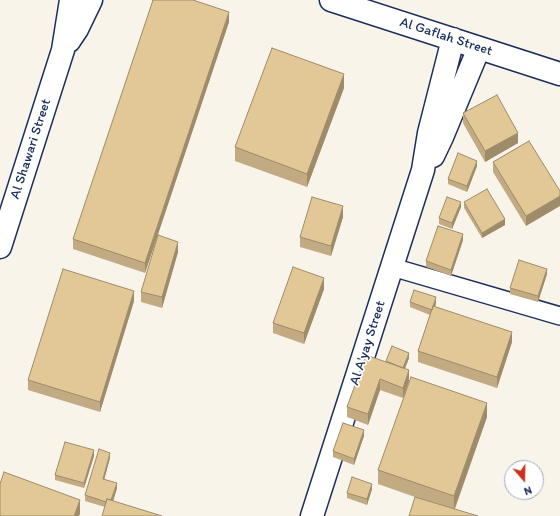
<!DOCTYPE html>
<html>
<head>
<meta charset="utf-8">
<style>
  body { margin:0 }
  #map { position:relative; width:560px; height:516px; overflow:hidden; background:#f9f4ea; font-family:Itim,sans-serif }
  canvas { display:block }
  .north { position:absolute; left:504px; top:460px; width:40px; height:40px; box-sizing:border-box; background:#fff; border:1px solid #a4acbf; border-radius:50%; rotate:160deg; font-size:11px; font-weight:700; line-height:16px; text-align:center; color:#1b2f5e }
  .north::after { content:''; display:block; margin:auto; width:14px; height:18px; background:#c8321e; clip-path:polygon(50% 0,100% 100%,50% 72%,0 100%) }
</style>
</head>
<body>
<div id="map">
<canvas width="560" height="516"></canvas>
<div class="north">N</div>
</div>
<script>
const c = document.querySelector('canvas').getContext('2d');
c.lineJoin = 'round';
function toPath(rows) {
  const path = new Path2D();
  for (const r of rows) {
    path.moveTo(r[0], r[1]);
    for (let i = 2; i < r.length; i += 2) path.lineTo(r[i], r[i + 1]);
  }
  return path;
}
function stroke(path, color, width, dash) {
  c.strokeStyle = color;
  c.lineWidth = width;
  c.lineCap = dash ? 'butt' : 'round';
  c.setLineDash(dash || []);
  c.stroke(path);
}
function paint(path, color) {
  c.fillStyle = color;
  c.fill(path, 'evenodd');
}
function write(font, color, halo, rows, align = 'center') {
  c.font = font + ' Itim,sans-serif';
  c.lineWidth = 3.5;
  c.setLineDash([]);
  c.textBaseline = 'middle';
  c.strokeStyle = halo;
  c.fillStyle = color;
  for (const [text, x, y, turn = 0] of rows) {
    c.save();
    c.translate(x, y);
    c.rotate((+turn || 0) * Math.PI / 180);
    c.textAlign = isNaN(turn) ? turn : align;
    if (halo) c.strokeText(text, 0, 0);
    c.fillText(text, 0, 0);
    c.restore();
  }
}
const service = toPath([
  [392,267,560,316]
]);
const minor = toPath([
  [331,0,560,74],
  [69,41,77,29,91,0],
  [433,156,442,137,479,48],
  [0,247,63,50,71,0],
  [312,516,423,170,429,133,453,39]
]);
stroke(service, '#1b2f5e', 20);
stroke(minor, '#1b2f5e', 25);
stroke(service, '#fff', 17);
stroke(minor, '#fff', 22);
paint(toPath([
  [229,22,145,273,73,249,73,239],
  [344,88,307,187,235,161,235,147],
  [463,113,518,143,485,162,463,123],
  [529,141,526,226,493,172,493,162],
  [477,166,467,192,448,184,448,179],
  [464,202,505,225,482,238,464,208],
  [461,207,452,229,439,224,439,218],
  [343,217,331,256,300,247,300,237],
  [463,240,451,276,426,267,426,261],
  [178,252,162,308,141,302,141,292],
  [547,274,538,302,510,294,510,288],
  [324,289,304,344,273,333,273,323],
  [134,301,100,412,28,390,28,380],
  [410,302,436,303,435,307,512,342,497,388,418,362,418,351,430,315,410,307],
  [409,358,405,369,409,381,403,398,380,390,368,425,347,417,347,407,386,362,386,361],
  [487,417,455,509,415,497,378,484,378,470],
  [364,436,354,465,333,457,333,451],
  [94,456,84,488,55,480,55,475],
  [110,458,104,479,117,488,113,500,105,507,85,501,85,495],
  [372,489,367,505,347,498,347,493]
]), '#c2ab82');
paint(toPath([
  [229,12,229,22,145,273,145,263],
  [344,74,344,88,307,187,307,174],
  [518,133,518,143,485,162,485,151],
  [477,161,477,166,467,192,467,186],
  [560,196,560,206,526,226,526,216],
  [461,202,461,207,452,229,452,223],
  [343,206,343,217,331,256,331,246],
  [505,219,505,225,482,238,482,233],
  [463,234,463,240,451,276,451,270],
  [178,242,178,252,162,308,162,297],
  [547,269,547,274,538,302,538,296],
  [324,278,324,289,304,344,304,333],
  [134,291,134,301,100,412,100,402],
  [436,297,436,303,432,316,432,310],
  [512,332,512,342,497,388,497,377],
  [409,353,409,358,403,373,403,368],
  [409,370,409,381,403,398,403,388],
  [380,379,380,390,368,425,368,414],
  [487,403,487,417,454,510,454,496],
  [364,430,364,436,354,465,354,459],
  [94,450,94,456,84,488,84,483],
  [110,453,110,458,103,484,103,479],
  [117,483,117,488,111,509,111,503],
  [372,484,372,489,367,505,367,499],
  [80,500,80,514,79,516,74,516]
]), '#9e8b6a');
const building = toPath([
  [153,0,193,0,229,12,145,263,73,239,153,0],
  [272,48,344,74,307,174,235,147,272,48],
  [497,95,518,133,485,151,463,113,497,95],
  [529,141,560,191,560,196,526,216,493,162,529,141],
  [458,153,477,161,467,186,448,179,458,153],
  [487,189,505,219,482,233,464,202,487,189],
  [312,197,343,206,331,246,300,237,312,197],
  [447,197,461,202,452,223,439,218,447,197],
  [438,226,463,234,451,270,426,261,438,226],
  [158,235,178,242,162,297,141,292,158,235],
  [519,260,547,269,538,296,510,288,519,260],
  [293,267,324,278,304,333,273,323,293,267],
  [63,269,134,291,100,402,28,380,63,269],
  [414,290,436,297,432,310,410,302,414,290],
  [433,306,512,332,497,377,418,351,433,306],
  [392,346,409,353,403,368,386,361,392,346],
  [366,355,409,370,403,388,380,379,368,414,347,407,366,355],
  [411,377,487,403,454,496,378,470,411,377],
  [343,423,364,430,354,459,333,451,343,423],
  [65,442,94,450,84,483,55,475,65,442],
  [99,449,110,453,103,479,117,483,111,500,107,499,106,502,85,495,99,449],
  [4,472,80,500,74,516,0,516,0,484,4,472],
  [352,477,372,484,367,499,347,493,352,477],
  [415,497,478,516,409,516,415,497],
  [107,499,162,516,102,516,107,499]
]);
paint(building, '#e2c797');
stroke(building, '#9e8b6a', 1);
write('14px', '#1b2f5e', '#fff', [
  ["Al Gaflah Street",446,37,18],
  ["Al Shawari Street",31,149,-72],
  ["Al A'yay Street",368,343,-72]
]);
</script>
</body>
</html>
